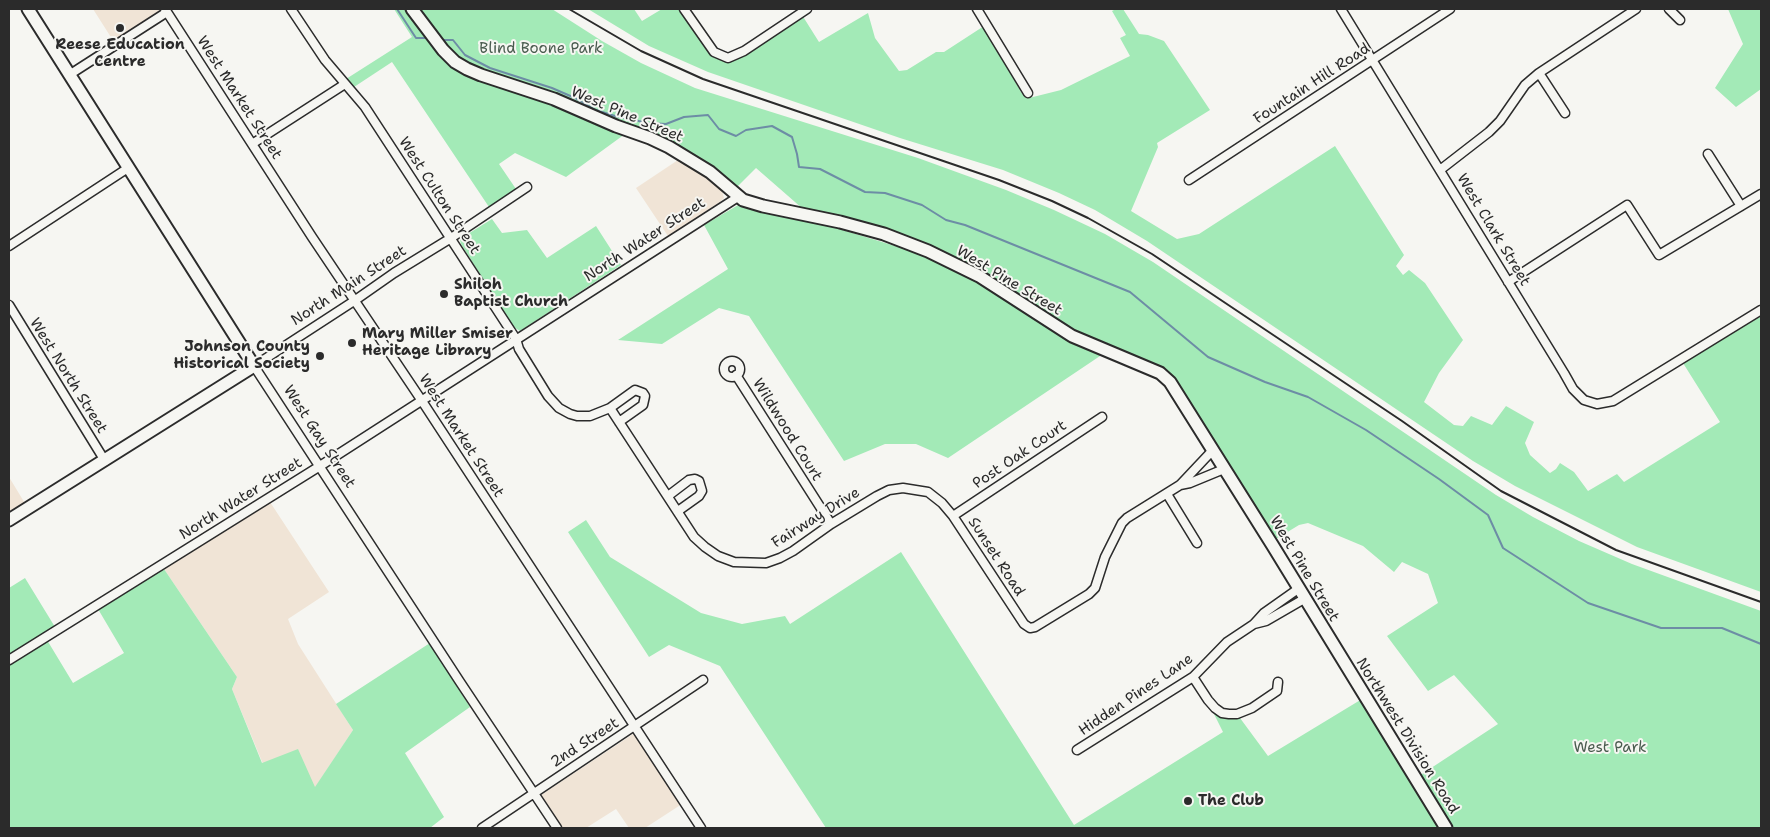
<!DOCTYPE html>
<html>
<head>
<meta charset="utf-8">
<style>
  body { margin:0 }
  #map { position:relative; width:1770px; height:837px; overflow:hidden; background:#f6f6f2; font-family:"Shantell Sans",sans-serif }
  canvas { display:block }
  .frame { position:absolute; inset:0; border:10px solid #2b2b2b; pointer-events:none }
</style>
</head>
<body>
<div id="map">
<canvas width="1770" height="837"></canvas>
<div class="frame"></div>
</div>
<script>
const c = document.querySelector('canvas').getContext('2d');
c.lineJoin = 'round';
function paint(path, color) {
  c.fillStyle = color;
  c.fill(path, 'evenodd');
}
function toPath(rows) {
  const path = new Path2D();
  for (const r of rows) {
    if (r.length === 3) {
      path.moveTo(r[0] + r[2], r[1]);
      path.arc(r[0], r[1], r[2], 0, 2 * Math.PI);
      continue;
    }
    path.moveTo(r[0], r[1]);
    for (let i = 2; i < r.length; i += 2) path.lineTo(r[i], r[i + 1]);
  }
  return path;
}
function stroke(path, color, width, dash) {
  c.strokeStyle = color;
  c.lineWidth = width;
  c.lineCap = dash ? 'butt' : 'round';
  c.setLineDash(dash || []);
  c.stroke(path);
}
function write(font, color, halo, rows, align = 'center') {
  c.font = font + ' "Shantell Sans",sans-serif';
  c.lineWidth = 4;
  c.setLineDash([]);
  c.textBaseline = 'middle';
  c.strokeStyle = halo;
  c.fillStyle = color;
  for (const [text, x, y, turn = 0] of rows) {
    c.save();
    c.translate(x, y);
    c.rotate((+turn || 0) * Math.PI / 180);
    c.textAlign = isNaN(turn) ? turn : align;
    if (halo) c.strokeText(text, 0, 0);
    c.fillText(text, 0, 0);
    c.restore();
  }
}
paint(toPath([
  [93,9,159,9,159,10,157,14,114,42],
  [681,158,721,187,724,198,720,202,668,236,636,188],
  [9,477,26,505,9,516],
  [270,502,329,592,288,619,298,644,353,730,315,788,263,764,232,689,237,677,164,569],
  [633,734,635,734,682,804,645,828,629,828,616,809,586,828,563,828,541,795]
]), '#f0e4d6');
paint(toPath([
  [394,9,408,9,444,57,625,134,566,177,515,153,499,164,516,189,489,207,392,62,354,87,346,79,412,37],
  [418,9,552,9,602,41,641,63,695,88,918,158,1006,190,1054,210,1105,234,1153,262,1496,495,1533,517,1579,541,1632,564,1761,611,1761,828,1452,828,1419,776,1498,724,1454,675,1428,691,1387,636,1438,603,1428,574,1402,562,1394,572,1363,546,1308,523,1299,525,1276,539,1175,378,1166,370,1080,332,1054,319,960,260,930,246,898,232,843,217,803,209,756,168,737,187,713,166,665,139,471,66,450,51],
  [588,9,634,9,642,21,662,9,680,9,703,44,711,54,732,60,736,59,802,15,819,42,868,13,875,38,899,71,907,70,936,52,944,52,984,26,1021,92,1025,97,1029,98,1061,90,1130,56,1120,38,1126,35,1112,11,1116,9,1123,9,1139,34,1148,35,1164,41,1210,110,1157,143,1158,147,1131,211,1177,239,1199,234,1335,146,1404,255,1396,266,1403,275,1409,270,1425,283,1463,340,1439,373,1424,402,1454,425,1463,426,1471,416,1492,425,1506,406,1534,422,1525,443,1530,455,1550,473,1556,469,1560,463,1574,472,1588,491,1617,474,1624,482,1720,422,1683,363,1761,316,1761,592,1637,547,1515,486,1473,461,1147,241,1095,210,1059,193,1003,170,900,138,708,72,649,46],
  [1728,9,1761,9,1761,89,1736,107,1715,88,1743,44],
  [740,204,826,225,915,252,988,288,1066,339,1103,354,948,458,916,444,885,444,844,461,749,316,719,308,662,344,618,340,728,269,704,225],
  [492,219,502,233,527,230,547,258,596,226,621,265,520,331,512,326,461,244,460,240,463,237],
  [586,520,610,557,701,613,742,624,785,616,790,624,901,552,1074,825,1223,732,1213,712,1228,718,1240,718,1268,756,1362,699,1441,828,826,828,720,666,669,645,649,657,568,532],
  [164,569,237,677,232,689,262,763,298,749,315,787,353,730,336,704,430,643,470,707,405,753,444,817,430,828,9,828,9,664,47,640,73,683,124,653,98,609],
  [25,578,55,627,9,656,9,588]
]), '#a3eab7');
stroke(toPath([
  [397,9,416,38,425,38],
  [443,40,453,40,465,55,490,68,552,88,575,98,596,110,615,116,648,123,666,124,684,117,708,115,719,129,736,136,746,130,772,126,792,137,797,154,799,167,820,169,865,192,885,193,922,205,946,220,965,225,1130,292,1208,357,1265,382,1308,397,1366,430,1439,479,1488,515,1503,548,1588,603,1661,628,1722,628,1761,644]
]), '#6d8da5', 2);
const street = toPath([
  [165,9,312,237,422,401,701,828],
  [291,9,325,60,365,107,516,339,519,349,548,396,559,408,570,414,577,416,590,416,610,408,635,390,643,393,645,396,643,405,619,422],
  [684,9,714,52,728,58,744,51,807,9],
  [977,9,1028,93],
  [1341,9,1564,373,1573,389,1584,400,1597,404,1613,401,1761,310],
  [1669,9,1680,20],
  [1539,73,1565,113],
  [69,75,167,12],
  [252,144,345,84],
  [1708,154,1741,206],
  [1440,170,1489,132,1500,121,1525,85,1539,73,1636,9],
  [1189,180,1450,9],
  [527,187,451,238,394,273,354,301,254,366,460,682,557,828],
  [9,246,128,168],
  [1508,282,1627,205,1659,255,1761,194],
  [9,305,105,461],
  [732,369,8],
  [736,375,831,524],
  [610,408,694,537,705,547,718,556,734,562,766,563,780,558,793,551,831,524,877,496,889,490,903,488,928,492,942,503,953,516,1024,624,1030,628,1035,627,1089,594,1095,588,1105,557,1122,523,1127,518,1180,485,1212,451],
  [1180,485,1190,483,1224,469],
  [1167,494,1197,543],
  [668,496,689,480,695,479,699,481,702,491,699,496,678,511],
  [953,516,1102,417],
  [1254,624,1266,621,1304,599],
  [9,660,320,466,738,197],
  [1193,677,1208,700,1215,708,1222,713,1229,714,1237,714,1252,708,1277,691,1278,682],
  [1077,750,1193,677,1227,642,1254,624,1264,613,1298,589],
  [482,828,703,680]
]);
const secondary = toPath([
  [412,9,443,50,455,62,467,69,481,75,554,99,616,126,650,138,669,147,710,172,743,200,763,206,840,222,884,234,928,251,979,276,1072,336,1160,373,1170,382,1273,546,1446,828],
  [9,520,254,366,28,9]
]);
stroke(street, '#2b2b2b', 11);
stroke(secondary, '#2b2b2b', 15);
stroke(street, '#f6f6f2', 8);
stroke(secondary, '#f6f6f2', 11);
stroke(toPath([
  [569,9,641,51,703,79,999,180,1052,201,1088,218,1152,254,1402,421,1501,491,1616,550,1761,602]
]), '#2b2b2b', 2);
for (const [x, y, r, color] of [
  [120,28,5,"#2b2b2b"],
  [444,294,5,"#2b2b2b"],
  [352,343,5,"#2b2b2b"],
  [320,356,5,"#2b2b2b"],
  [1188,801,5,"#2b2b2b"]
]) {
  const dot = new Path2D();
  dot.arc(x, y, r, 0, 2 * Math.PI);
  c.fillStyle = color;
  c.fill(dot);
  stroke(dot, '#f6f6f2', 2);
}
write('bold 15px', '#2b2b2b', '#f6f6f2', [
  ["Reese Education",120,45,"center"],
  ["Centre",120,62,"center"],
  ["Shiloh",454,285],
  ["Baptist Church",454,302],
  ["Mary Miller Smiser",362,334],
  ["Heritage Library",362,351],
  ["Johnson County",310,347,"right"],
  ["Historical Society",310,364,"right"],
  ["The Club",1198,801]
], 'left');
write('15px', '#495b4e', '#f6f6f2', [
  ["Blind Boone Park",541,49],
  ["West Park",1610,748]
]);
write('15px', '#2b2b2b', '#f6f6f2', [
  ["Fountain Hill Road",1312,84,-33],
  ["West Market Street",239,98,57],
  ["West Pine Street",627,115,23],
  ["West Culton Street",439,196,57],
  ["West Clark Street",1493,230,59],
  ["North Water Street",645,240,-33],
  ["West Pine Street",1009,281,31],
  ["North Main Street",349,286,-33],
  ["West North Street",68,376,58],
  ["Wildwood Court",787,430,58],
  ["West Market Street",461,436,57],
  ["West Gay Street",319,437,57],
  ["Post Oak Court",1020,455,-34],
  ["North Water Street",241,499,-32],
  ["Fairway Drive",816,518,-32],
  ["Sunset Road",996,557,57],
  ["West Pine Street",1304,569,59],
  ["Hidden Pines Lane",1136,695,-34],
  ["Northwest Division Road",1407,736,58],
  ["2nd Street",585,743,-33]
]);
</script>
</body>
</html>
